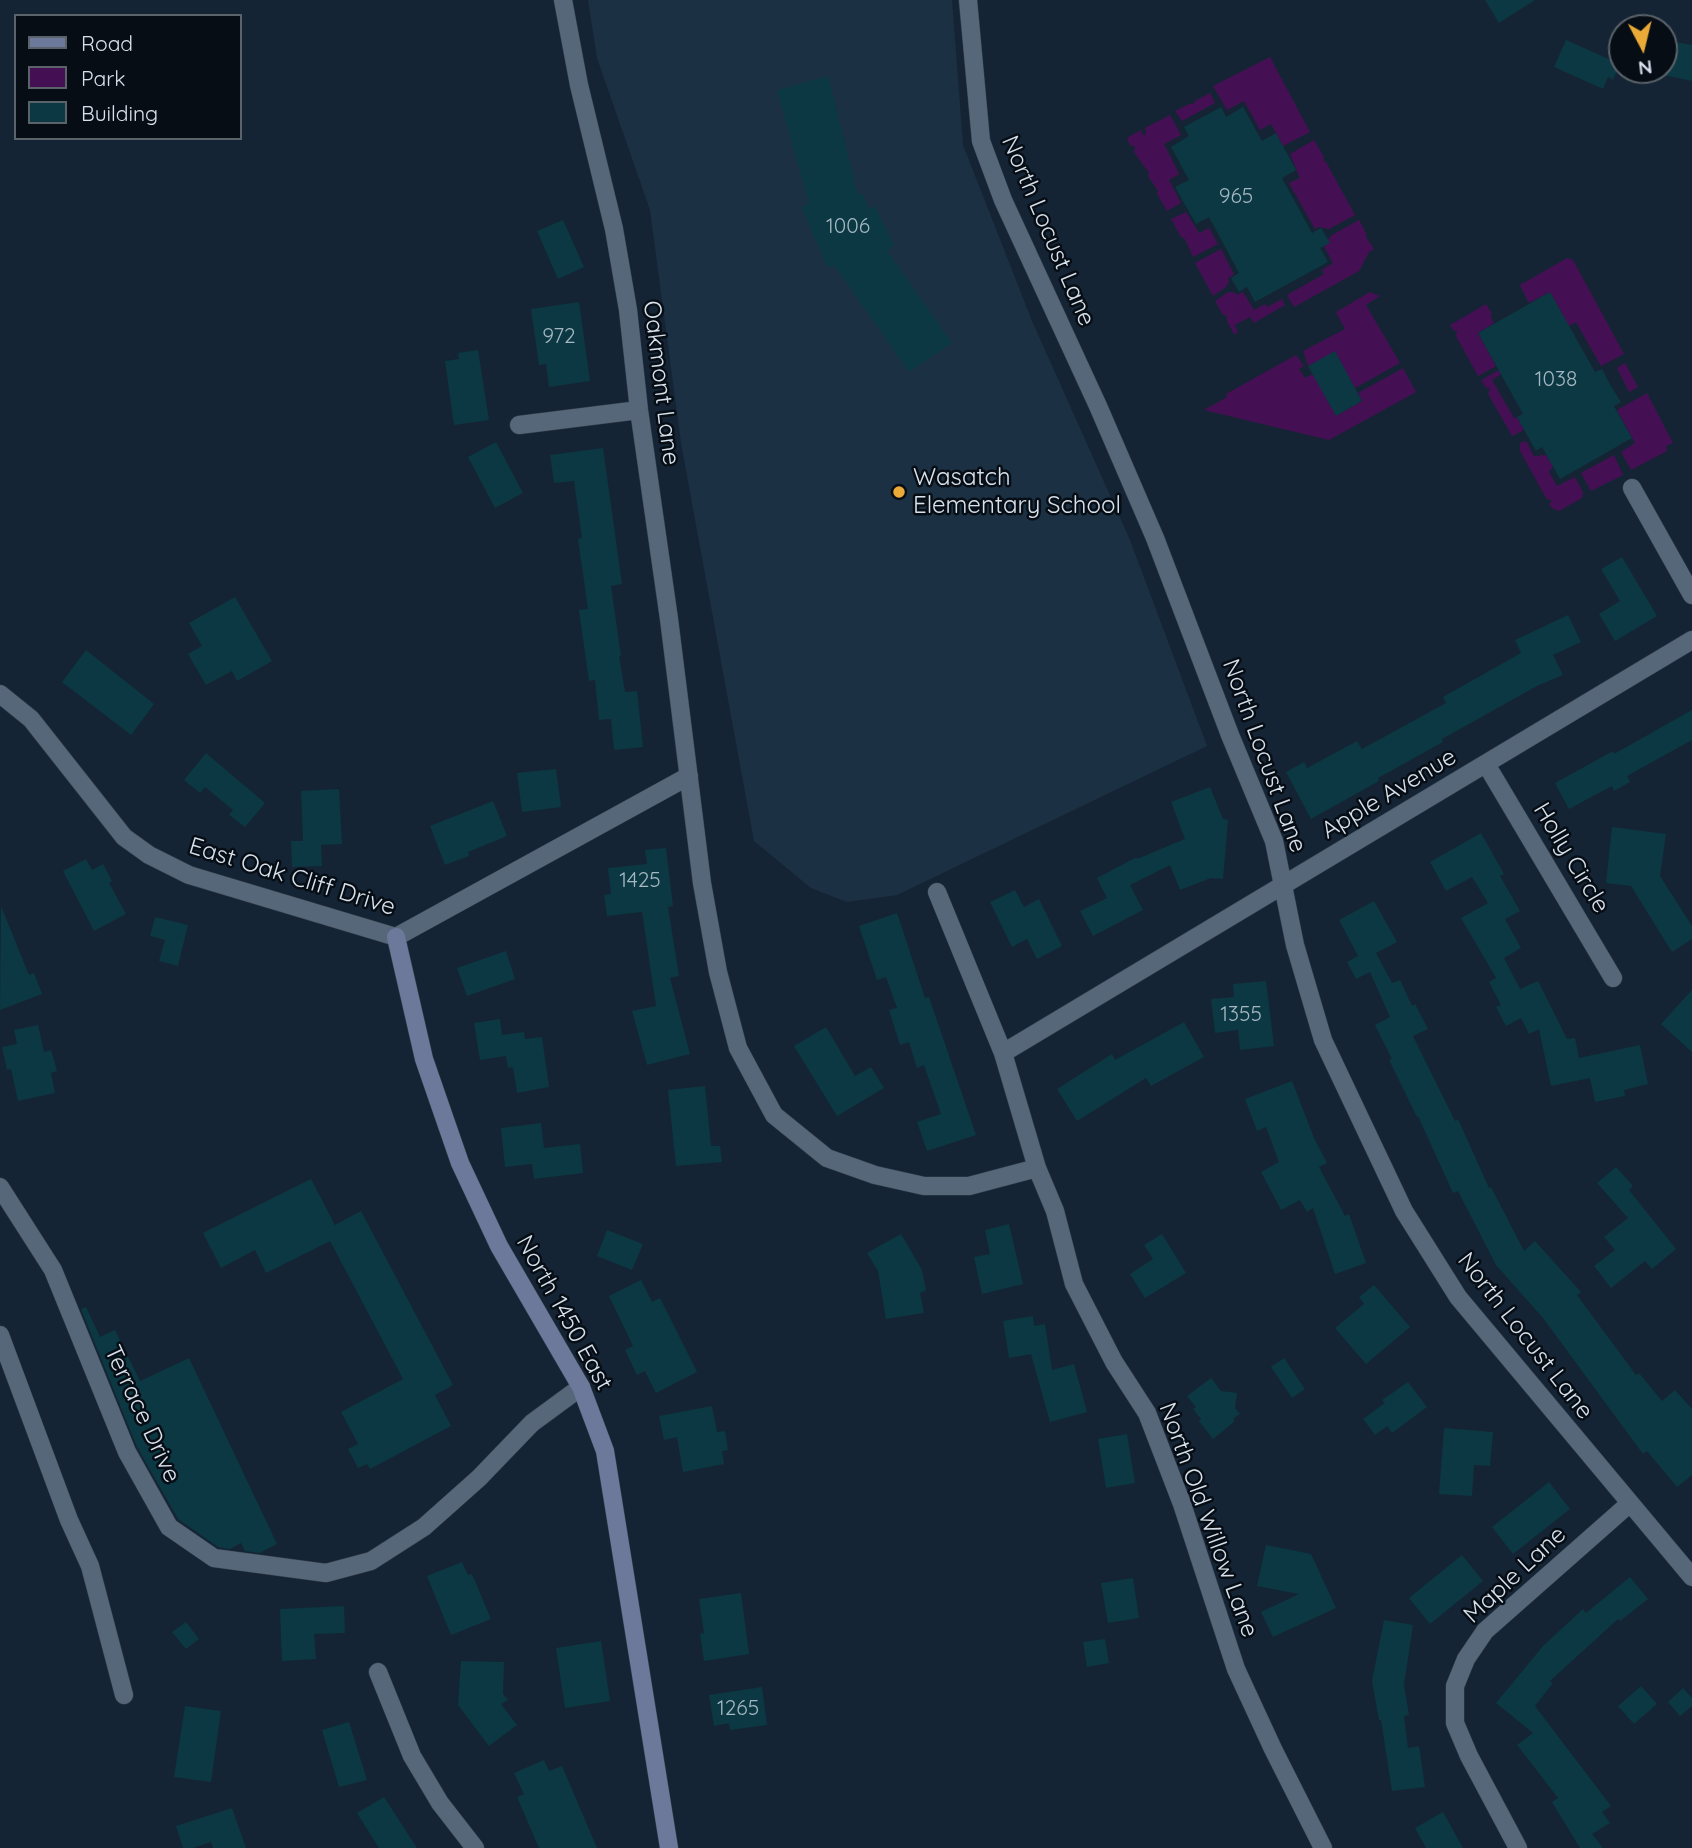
<!DOCTYPE html>
<html>
<head>
<meta charset="utf-8">
<style>
  body { margin:0 }
  #map { position:relative; width:1692px; height:1848px; overflow:hidden; background:#152434; font-family:Quicksand,sans-serif }
  canvas { display:block }
  .legend { position:absolute; left:14px; top:14px; width:228px; height:126px; box-sizing:border-box; background:#070d14; border:2px solid #5a626a; margin:0; padding:9px 12px; list-style:none; font-size:21px; color:#d7e1ec }
  .legend li { display:flex; align-items:center; gap:14px; height:35px }
  .legend b { width:35px; border:2px solid #5a626a }
  .north { position:absolute; left:1608px; top:14px; width:70px; height:70px; box-sizing:border-box; background:#070d14; border:2px solid #5a626a; border-radius:50%; rotate:173deg; font-size:19px; font-weight:700; line-height:28px; text-align:center; color:#d7e1ec }
  .north::after { content:''; display:block; margin:auto; width:24px; height:32px; background:#eaaa38; clip-path:polygon(50% 0,100% 100%,50% 72%,0 100%) }
</style>
</head>
<body>
<div id="map">
<canvas width="1692" height="1848"></canvas>
<ul class="legend">
<li><b style="height:9px;background:#6d799a"></b>Road</li>
<li><b style="height:19px;background:#451053"></b>Park</li>
<li><b style="height:19px;background:#0b3842"></b>Building</li>
</ul>
<div class="north">N</div>
</div>
<script>
const c = document.querySelector('canvas').getContext('2d');
c.lineJoin = 'round';
function paint(path, color) {
  c.fillStyle = color;
  c.fill(path, 'evenodd');
}
function toPath(rows) {
  const path = new Path2D();
  for (const r of rows) {
    path.moveTo(r[0], r[1]);
    for (let i = 2; i < r.length; i += 2) path.lineTo(r[i], r[i + 1]);
  }
  return path;
}
function stroke(path, color, width, dash) {
  c.strokeStyle = color;
  c.lineWidth = width;
  c.lineCap = dash ? 'butt' : 'round';
  c.setLineDash(dash || []);
  c.stroke(path);
}
function write(font, color, halo, rows, align = 'center') {
  c.font = font + ' Quicksand,sans-serif';
  c.lineWidth = 5;
  c.setLineDash([]);
  c.textBaseline = 'middle';
  c.strokeStyle = halo;
  c.fillStyle = color;
  for (const [text, x, y, turn = 0] of rows) {
    c.save();
    c.translate(x, y);
    c.rotate((+turn || 0) * Math.PI / 180);
    c.textAlign = isNaN(turn) ? turn : align;
    if (halo) c.strokeText(text, 0, 0);
    c.fillText(text, 0, 0);
    c.restore();
  }
}
paint(toPath([
  [588,0,952,0,963,145,1032,321,1130,540,1207,746,897,895,847,902,811,888,754,841,681,443,650,210,597,58]
]), '#1b3043');
paint(toPath([
  [1270,57,1310,132,1283,146,1271,124,1260,130,1244,101,1227,110,1213,86],
  [1210,93,1215,103,1182,121,1175,111,1189,104,1193,104,1195,101],
  [1170,115,1181,135,1164,144,1179,174,1169,180,1181,203,1167,211,1157,194,1158,191,1148,176,1149,173,1134,152,1135,147,1130,145,1127,138,1141,130,1143,135,1146,135,1145,128],
  [1314,140,1324,157,1323,160,1326,162,1355,215,1329,229,1319,227,1315,229,1289,183,1300,178,1290,154],
  [1186,212,1199,233,1209,228,1218,244,1193,257,1185,239,1181,237,1171,219],
  [1359,220,1366,233,1366,237,1374,249,1369,252,1359,271,1294,307,1287,295,1324,274,1322,270,1333,263,1324,246,1329,243,1328,240,1332,235],
  [1221,249,1234,275,1228,278,1229,281,1226,287,1213,296,1195,263],
  [1567,258,1573,260,1624,354,1601,366,1576,322,1569,326,1550,292,1529,303,1520,285],
  [1228,292,1236,293,1237,295,1243,292,1254,310,1265,304,1267,307,1282,299,1285,305,1254,323,1250,317,1235,325,1238,333,1234,334,1227,321,1227,316,1223,315,1215,301],
  [1370,292,1380,296,1366,305,1400,363,1355,388,1335,352,1308,366,1303,351,1345,329,1336,312],
  [1486,304,1492,314,1490,316,1494,323,1478,333,1496,366,1478,376,1456,336,1457,331,1453,330,1450,325],
  [1296,355,1304,366,1299,369,1305,378,1313,374,1336,416,1362,401,1358,393,1403,368,1416,392,1329,440,1204,410,1227,397,1226,394],
  [1625,363,1638,387,1629,392,1617,368],
  [1499,370,1501,374,1492,380,1514,418,1517,417,1524,430,1512,436,1488,394,1490,389,1485,387,1481,380],
  [1647,393,1673,443,1666,446,1667,451,1631,470,1621,452,1635,443,1617,410],
  [1526,441,1534,456,1546,455,1553,466,1549,472,1557,486,1575,477,1583,492,1582,498,1559,511,1552,508,1549,504,1552,501,1546,498,1520,451,1520,443],
  [1614,455,1623,475,1591,491,1581,473]
]), '#451053');
paint(toPath([
  [1485,0,1535,0,1499,23],
  [1566,40,1620,64,1613,80,1608,77,1603,89,1554,67],
  [1664,40,1692,45,1692,81,1664,75],
  [828,76,858,195,863,194,869,209,875,206,894,245,887,251,952,343,909,372,834,265,828,268,801,207,809,203,777,90],
  [1221,107,1226,117,1243,107,1262,141,1276,133,1296,170,1282,178,1312,233,1321,228,1330,243,1320,248,1328,262,1255,302,1247,287,1239,292,1231,278,1239,273,1209,217,1196,224,1175,187,1189,180,1171,147,1189,136,1184,127],
  [563,220,584,267,558,279,537,231],
  [1550,292,1595,372,1602,369,1611,386,1621,402,1614,406,1632,438,1560,479,1542,447,1536,451,1517,417,1523,414,1478,333],
  [579,302,590,381,549,387,546,364,539,365,531,309],
  [478,350,489,420,454,425,445,361,459,359,458,353],
  [1335,351,1362,401,1336,416,1308,366],
  [496,442,523,493,495,508,468,457],
  [603,448,622,584,611,586,621,656,619,656,625,692,637,691,643,747,614,750,611,719,599,720,595,680,589,681,579,610,588,609,578,539,582,538,574,481,554,483,550,455],
  [1622,557,1657,616,1615,641,1599,614,1620,601,1601,569],
  [235,597,272,661,237,681,232,671,206,685,188,654,202,646,189,623],
  [1568,615,1581,642,1553,655,1563,675,1537,686,1442,739,1443,742,1378,778,1379,781,1311,819,1286,772,1304,762,1307,768,1357,741,1362,749,1446,703,1443,697,1521,653,1515,640],
  [86,650,154,704,131,735,62,682],
  [1692,710,1692,740,1627,776,1630,782,1614,791,1612,786,1569,809,1555,783,1613,751,1614,754],
  [206,753,265,803,245,827,229,815,233,810,205,787,200,793,184,780],
  [556,769,561,807,522,812,517,773],
  [1210,787,1223,819,1228,820,1223,879,1211,878,1180,890,1170,865,1130,885,1143,910,1093,936,1080,911,1107,898,1097,878,1137,857,1137,859,1185,839,1171,802],
  [339,789,342,844,321,845,322,866,292,867,291,841,303,841,301,791],
  [493,801,507,836,468,852,469,856,445,865,430,826],
  [1612,827,1666,834,1660,876,1692,926,1692,939,1672,952,1631,886,1606,883],
  [1481,833,1504,874,1500,876,1520,911,1505,919,1521,948,1504,958,1520,989,1538,981,1567,1039,1575,1038,1579,1058,1640,1045,1648,1084,1624,1090,1625,1096,1595,1102,1590,1078,1551,1086,1539,1029,1529,1034,1521,1018,1506,1026,1496,1007,1501,1005,1489,982,1496,978,1461,918,1488,903,1472,877,1446,891,1430,862],
  [666,848,673,906,668,907,679,976,670,978,690,1054,647,1065,632,1011,656,1006,642,912,607,916,604,895,611,894,608,868,647,864,645,850],
  [86,859,92,870,103,864,112,881,109,883,126,914,94,931,63,871],
  [1015,890,1024,907,1039,899,1062,946,1037,959,1027,939,1012,947,990,902],
  [1374,901,1397,942,1376,953,1392,983,1400,980,1412,1006,1415,1004,1428,1029,1413,1036,1455,1121,1458,1119,1489,1188,1491,1187,1524,1251,1535,1241,1581,1292,1577,1295,1636,1375,1639,1373,1662,1401,1675,1390,1692,1409,1692,1475,1677,1487,1647,1451,1643,1454,1543,1318,1496,1265,1458,1191,1453,1193,1418,1116,1417,1117,1389,1060,1392,1059,1375,1025,1390,1017,1370,972,1356,979,1347,962,1358,956,1339,920],
  [1,906,29,975,34,973,42,994,0,1010],
  [897,913,925,998,929,997,976,1135,927,1151,917,1122,941,1114,924,1065,917,1068,909,1042,900,1045,889,1010,897,1008,886,977,877,980,859,926],
  [155,917,188,925,178,966,159,961,165,940,150,936],
  [506,951,515,979,467,996,457,968],
  [1266,981,1274,1046,1240,1050,1238,1030,1215,1033,1211,999,1234,997,1233,984],
  [1692,990,1692,1052,1661,1024],
  [500,1019,502,1035,524,1032,525,1039,542,1037,549,1087,517,1093,513,1067,508,1068,506,1056,480,1060,474,1023],
  [1184,1022,1204,1057,1151,1086,1146,1078,1077,1121,1057,1089,1112,1054,1115,1060],
  [38,1025,44,1052,51,1050,57,1071,51,1073,55,1093,18,1101,11,1069,7,1070,2,1047,17,1044,14,1030],
  [826,1027,855,1076,871,1067,884,1088,837,1116,794,1046],
  [1292,1081,1314,1138,1327,1163,1319,1167,1345,1216,1349,1214,1366,1263,1335,1274,1313,1208,1307,1212,1300,1200,1281,1210,1261,1172,1279,1162,1266,1127,1257,1131,1245,1099],
  [705,1086,711,1146,720,1146,722,1162,676,1166,668,1090],
  [541,1123,544,1148,580,1144,583,1173,534,1179,532,1164,505,1167,501,1128],
  [1616,1167,1633,1186,1629,1190,1676,1249,1652,1269,1645,1261,1611,1288,1594,1266,1615,1250,1604,1237,1628,1218,1597,1183],
  [311,1179,335,1225,361,1211,453,1385,435,1395,451,1426,370,1469,367,1464,358,1468,348,1449,358,1444,341,1412,403,1379,330,1241,266,1273,255,1250,221,1268,203,1233],
  [1009,1224,1023,1284,982,1294,974,1257,990,1254,985,1230],
  [607,1230,643,1244,632,1270,597,1256],
  [901,1234,922,1270,926,1290,920,1293,924,1313,886,1319,878,1271,867,1253],
  [1162,1234,1186,1273,1145,1298,1130,1274,1153,1259,1144,1245],
  [641,1280,652,1302,660,1298,697,1372,656,1393,645,1371,637,1375,625,1350,633,1346,609,1296],
  [1374,1285,1410,1327,1366,1364,1335,1328,1364,1304,1359,1297],
  [86,1307,100,1337,115,1330,140,1381,189,1358,277,1544,259,1553,245,1551,241,1543,230,1549,218,1547,178,1519,137,1447,81,1309],
  [1033,1316,1034,1326,1045,1324,1052,1370,1074,1364,1087,1412,1050,1422,1031,1354,1009,1358,1003,1321],
  [1284,1358,1305,1389,1292,1398,1271,1367],
  [1211,1378,1221,1391,1237,1393,1235,1408,1240,1414,1233,1419,1235,1421,1213,1439,1199,1421,1201,1419,1193,1409,1196,1407,1187,1396],
  [1408,1382,1427,1407,1392,1433,1387,1426,1375,1435,1363,1419,1385,1403,1382,1400],
  [712,1406,717,1432,725,1431,728,1450,722,1451,724,1464,683,1472,677,1437,664,1440,659,1416],
  [1444,1428,1493,1432,1490,1466,1474,1465,1472,1496,1439,1494],
  [1127,1434,1135,1483,1106,1488,1098,1439],
  [1549,1482,1570,1509,1513,1554,1492,1527],
  [1266,1545,1311,1554,1336,1608,1273,1637,1261,1612,1299,1594,1257,1586],
  [1462,1555,1483,1581,1430,1624,1409,1598],
  [462,1562,468,1575,472,1574,491,1619,451,1635,427,1576],
  [1630,1577,1648,1599,1620,1621,1618,1619,1550,1681,1553,1683,1535,1706,1611,1806,1602,1812,1610,1823,1592,1834,1603,1848,1580,1848,1552,1802,1558,1798,1517,1745,1533,1733,1496,1703,1543,1646,1583,1609,1586,1613],
  [1133,1578,1139,1618,1108,1623,1101,1583],
  [741,1593,749,1654,704,1661,700,1634,704,1633,699,1599],
  [344,1606,345,1633,314,1634,316,1659,282,1661,280,1609],
  [1384,1620,1413,1625,1404,1685,1409,1715,1404,1716,1408,1748,1419,1746,1425,1787,1392,1791,1381,1720,1379,1720,1372,1681],
  [186,1622,199,1639,186,1649,172,1632],
  [1105,1639,1109,1663,1087,1667,1083,1642],
  [601,1641,610,1701,565,1708,556,1648],
  [461,1661,504,1662,503,1694,508,1700,501,1704,517,1725,489,1746,458,1705],
  [1641,1686,1657,1704,1634,1724,1618,1706],
  [762,1687,767,1725,730,1730,729,1723,714,1726,709,1695],
  [1683,1688,1692,1698,1692,1706,1680,1716,1668,1702],
  [185,1706,221,1711,211,1782,174,1777],
  [349,1722,367,1780,339,1787,322,1730],
  [544,1760,549,1771,562,1766,597,1848,539,1848,517,1797,524,1794,514,1773],
  [384,1797,417,1848,379,1848,357,1813],
  [232,1808,246,1848,213,1848,211,1842,193,1848,183,1848,176,1826],
  [1443,1812,1463,1848,1426,1848,1415,1828]
]), '#0b3842');
const street = toPath([
  [563,0,579,85,614,229,628,310,639,410,669,619,702,883,718,972,738,1048,774,1115,827,1158,875,1175,924,1186,969,1186,1037,1168],
  [968,0,981,141,1003,200,1098,406,1155,538,1230,735,1274,841,1295,945,1323,1040,1404,1211,1458,1297,1692,1577],
  [519,425,639,410],
  [1632,488,1692,595],
  [0,694,31,719,124,837,149,855,189,875,396,937,689,776],
  [1486,764,1613,978],
  [937,892,1003,1053,1037,1168,1055,1211,1074,1284,1114,1362,1147,1413,1182,1504,1236,1669,1273,1749,1323,1848],
  [1003,1053,1692,640],
  [0,1187,53,1270,127,1452,169,1527,214,1558,326,1573,371,1561,424,1527,479,1478,532,1423,581,1387],
  [0,1335,69,1520,90,1566,124,1695],
  [378,1672,412,1756,440,1803,475,1848],
  [1518,1848,1469,1756,1455,1723,1455,1686,1466,1659,1485,1631,1629,1504]
]);
const secondary = toPath([
  [396,937,424,1059,460,1163,499,1246,581,1387,605,1451,669,1848]
]);
stroke(street, '#35404d', 19);
stroke(secondary, '#35404d', 19);
stroke(street, '#556779', 18);
stroke(secondary, '#6d799a', 18);
for (const [x, y, r, color] of [
  [899,492,7,"#eaaa38"]
]) {
  const dot = new Path2D();
  dot.arc(x, y, r, 0, 2 * Math.PI);
  c.fillStyle = color;
  c.fill(dot);
  stroke(dot, '#070d14', 2.5);
}
write('21px', '#a4b7c2', null, [
  ["965",1236,197],
  ["1006",848,227],
  ["972",559,337],
  ["1038",1556,380],
  ["1425",640,881],
  ["1355",1241,1015],
  ["1265",738,1709]
]);
write('24px', '#d7e1ec', '#070d14', [
  ["North Locust Lane",1048,231,67],
  ["Oakmont Lane",661,383,83],
  ["North Locust Lane",1264,756,70],
  ["Apple Avenue",1389,794,-31],
  ["Holly Circle",1571,858,59],
  ["East Oak Cliff Drive",292,877,17],
  ["North 1450 East",564,1313,61],
  ["North Locust Lane",1525,1336,52],
  ["Terrace Drive",142,1414,65],
  ["North Old Willow Lane",1208,1520,70],
  ["Maple Lane",1515,1575,-43]
]);
write('24px', '#d7e1ec', '#070d14', [
  ["Wasatch",913,478],
  ["Elementary School",913,506]
], 'left');
</script>
</body>
</html>
